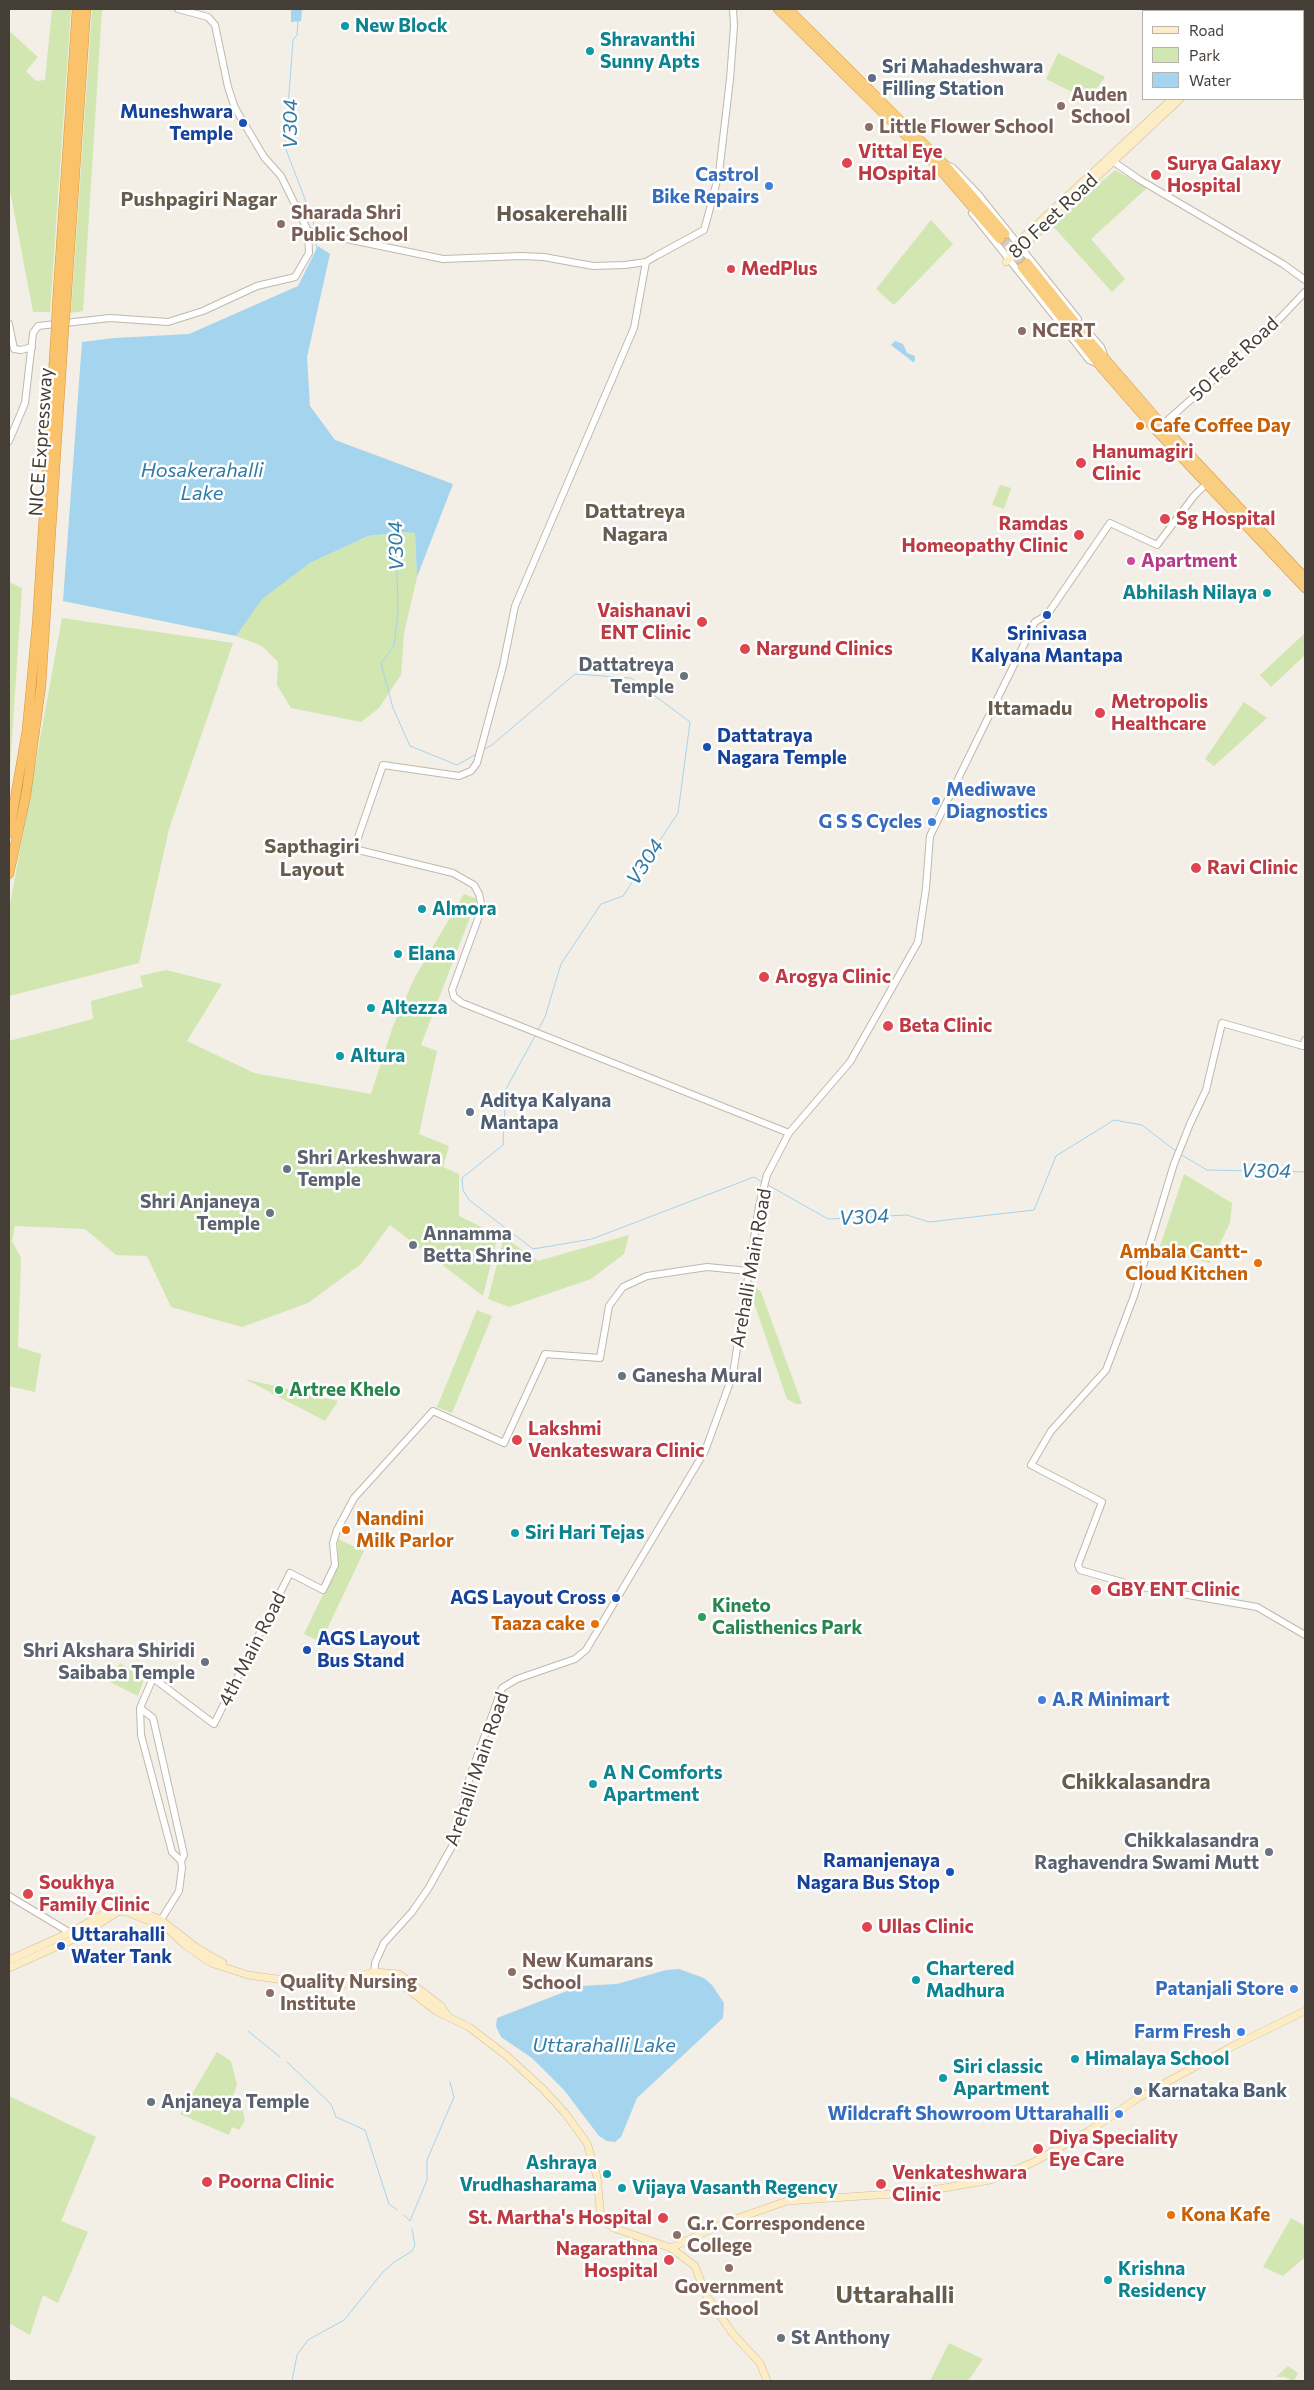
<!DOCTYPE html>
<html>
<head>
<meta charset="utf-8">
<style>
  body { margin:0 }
  #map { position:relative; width:1314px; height:2390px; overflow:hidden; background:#f3eee6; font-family:Commissioner,sans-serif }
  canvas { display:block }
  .frame { position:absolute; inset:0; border:10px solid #453e36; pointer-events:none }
  .legend { position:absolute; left:1142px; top:10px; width:162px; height:90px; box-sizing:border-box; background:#fff; border:1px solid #b5b2af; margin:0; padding:6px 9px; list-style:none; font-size:15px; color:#453e36 }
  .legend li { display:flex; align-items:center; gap:10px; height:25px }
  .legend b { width:25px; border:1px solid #b5b2af }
</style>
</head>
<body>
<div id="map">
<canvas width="1314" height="2390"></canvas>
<div class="frame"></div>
<ul class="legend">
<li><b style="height:6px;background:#fdedc6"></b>Road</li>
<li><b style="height:14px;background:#d1e6b0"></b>Park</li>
<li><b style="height:14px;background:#a4d4ee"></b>Water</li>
</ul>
</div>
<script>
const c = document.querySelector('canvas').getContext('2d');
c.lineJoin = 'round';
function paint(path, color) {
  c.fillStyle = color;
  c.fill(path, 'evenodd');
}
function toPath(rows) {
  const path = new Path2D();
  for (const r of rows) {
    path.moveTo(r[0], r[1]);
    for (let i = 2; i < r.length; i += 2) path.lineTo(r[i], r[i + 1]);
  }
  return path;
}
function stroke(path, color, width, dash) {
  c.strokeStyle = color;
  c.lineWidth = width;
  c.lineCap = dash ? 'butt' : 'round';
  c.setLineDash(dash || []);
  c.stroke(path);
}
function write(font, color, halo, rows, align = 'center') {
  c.font = font + ' Commissioner,sans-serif';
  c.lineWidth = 5;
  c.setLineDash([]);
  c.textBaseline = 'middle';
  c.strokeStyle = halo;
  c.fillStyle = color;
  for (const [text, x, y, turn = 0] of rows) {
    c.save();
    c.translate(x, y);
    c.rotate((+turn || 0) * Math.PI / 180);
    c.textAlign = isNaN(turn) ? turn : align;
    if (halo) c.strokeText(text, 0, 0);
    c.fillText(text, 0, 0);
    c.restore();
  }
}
paint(toPath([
  [52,9,71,9,50,312,33,312,9,185,9,31,38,57,26,71,36,81,45,80],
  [92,9,102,9,83,311,71,313],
  [1058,53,1105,77,1088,100,1046,79],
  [1115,170,1147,188,1091,239,1125,279,1112,292,1052,225],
  [931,220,953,244,894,305,876,289],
  [1000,485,1011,488,1004,509,992,505],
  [402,532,415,533,417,577,404,633,401,675,379,708,361,722,291,708,277,685,278,662,262,646,236,636,261,599,310,563,368,536],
  [9,582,22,588,10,768,9,767],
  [62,618,233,643,169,829,139,963,9,996,9,910],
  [1305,633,1305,655,1271,687,1260,675],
  [1244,702,1267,718,1214,766,1205,759],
  [464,894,477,899,421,1045,437,1051,419,1134,449,1146,443,1167,459,1174,459,1216,498,1235,483,1296,390,1225,361,1264,308,1303,242,1327,171,1307,147,1256,116,1255,85,1229,15,1226,12,1241,21,1258,18,1347,41,1354,35,1392,9,1386,9,1041,93,1019,91,1001,143,987,140,976,166,970,222,984,187,1041,254,1073,371,1094,393,1026,415,977],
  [1184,1174,1232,1203,1230,1223,1210,1263,1159,1249],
  [629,1235,624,1254,591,1279,509,1307,488,1299,504,1237,538,1261],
  [755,1286,761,1292,802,1404,796,1404,787,1399,753,1300],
  [477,1310,492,1316,452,1413,437,1407],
  [245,1379,338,1401,325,1421],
  [338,1539,364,1551,321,1642,304,1634,337,1565],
  [120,1663,144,1679,138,1696,110,1682],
  [217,2052,231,2061,237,2085,233,2095,241,2103,245,2120,239,2130,232,2127,229,2135,180,2114],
  [9,2096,96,2137,61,2221,88,2232,58,2303,43,2295,30,2335,9,2323],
  [1291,2218,1305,2226,1305,2257,1283,2276,1263,2267],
  [949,2343,983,2359,968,2381,930,2381],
  [1288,2366,1298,2373,1294,2381,1284,2377,1276,2377]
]), '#d1e6b0');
paint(toPath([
  [291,9,302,9,301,21,291,22],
  [318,246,330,254,307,357,310,406,335,440,453,484,417,577,415,533,402,532,368,536,310,563,262,599,236,636,63,601,82,342,114,338,189,334,298,286],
  [895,341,903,344,907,353,915,356,915,361,913,362,891,345],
  [679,1969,704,1978,712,1985,724,2003,723,2018,637,2098,621,2137,615,2142,607,2141,599,2136,564,2090,532,2058,501,2037,496,2026,497,2018,580,1986,617,1984,666,1970]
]), '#a4d4ee');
stroke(toPath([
  [298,20,297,35,293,40,285,147,313,220,314,230],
  [315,236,317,250],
  [396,531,398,613,394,646,381,663,393,708,410,746,457,765,478,753],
  [483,750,492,745,575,674,631,678,690,722,678,813,623,896,601,904,561,964,545,1017,538,1030],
  [535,1036,506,1089,503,1145,462,1178,463,1190,469,1200,533,1249,592,1239,754,1177,762,1182],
  [1180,1154,1207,1170,1305,1172],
  [768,1185,828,1219,907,1215,929,1222,1034,1210,1056,1156,1114,1120,1142,1125,1177,1152],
  [248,2031,280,2057],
  [287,2062,331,2104,336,2117,365,2130,389,2204,397,2210],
  [404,2215,410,2221,427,2180,427,2160,454,2097,450,2082],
  [292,2381,297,2355,308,2340,344,2320,383,2272,393,2263,412,2251,415,2245,412,2229]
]), '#a4d4ee', 1);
stroke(toPath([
  [1005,234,1027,263],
  [1000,239,1022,267]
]), '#d0cbc3', 9, [9, 4.5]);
const tertiary = toPath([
  [1111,160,1140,180,1283,264,1305,280],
  [945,164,953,168,978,194,1078,319],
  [972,213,1071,337,1089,360,1096,363],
  [308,231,443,259,521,256,544,257,593,266,625,265,646,262,656,256,704,230,709,212,719,173,730,79,734,26,733,9],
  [646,262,634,328,515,606,503,666,477,763,471,771,459,776,383,765,354,849,453,873,474,885,479,894,482,908,452,990,454,997,462,1003,789,1133],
  [9,324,14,349,21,350,32,347],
  [1087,331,1101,347,1104,355],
  [1162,425,1264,335,1305,292],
  [9,441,25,403,33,333,38,326,110,318,168,322,203,311,257,286,295,277,309,253,308,231,281,176,264,157,235,108,228,87,215,25,208,17,178,9],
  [1305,1040,1303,1046,1222,1023,1206,1090,1190,1124,1174,1164,1134,1296,1106,1370,1051,1431,1031,1465,1102,1502,1078,1565,1080,1570,1136,1586,1257,1607,1305,1635],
  [140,1708,153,1718,184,1855,181,1861,182,1868,179,1891,159,1923],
  [181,1861,172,1852,141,1735,140,1708,153,1678,214,1724,290,1573,323,1590,335,1565,333,1543,337,1530,354,1498,433,1411,504,1443,545,1354,600,1358,609,1306,623,1287,647,1276,707,1267,749,1271],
  [9,1896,74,1935],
  [374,1977,375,1963,384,1943,412,1912,428,1889,455,1841,470,1776,502,1688,517,1679,575,1659,586,1650,705,1451,733,1374,759,1206,767,1175,789,1133,850,1062,918,942,926,888,930,836,1035,622,1047,615,1110,523,1157,545,1194,496,1209,481]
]);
const secondary = toPath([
  [1266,11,1269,9],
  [1275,11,1277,9],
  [1010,253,1017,243,1172,99],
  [1006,262,1180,99],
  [9,1960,71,1932,119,1905,126,1905,161,1920,197,1948,223,1963],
  [9,1968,78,1937,119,1911,127,1912,167,1928,185,1945,211,1963,248,1975,326,1986,348,1984,374,1979,390,1979,400,1983,436,2011,469,2027,507,2056,543,2089,565,2113,587,2143,597,2177,601,2219,614,2228,671,2248,695,2266,706,2295,733,2334,760,2363,767,2381],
  [339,1981,374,1972,399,1974,441,2006,447,2015],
  [671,2248,724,2223,787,2201,921,2192,990,2180,1034,2162,1089,2131,1138,2098,1231,2047,1305,2011]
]);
const trunk = toPath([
  [778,9,937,166,1000,239],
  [788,9,944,164,1005,234],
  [1027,263,1093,345,1162,425,1305,578],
  [1022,267,1101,367,1156,430,1305,588]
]);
const motorway = toPath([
  [66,305,86,9],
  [57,306,77,9],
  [9,833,27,730,37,624,56,329],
  [9,874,26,795,41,686,64,328]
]);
stroke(tertiary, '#c1b8ac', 8);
stroke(secondary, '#d2bf97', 8);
stroke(trunk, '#d9963a', 10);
stroke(motorway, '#d9963a', 10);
stroke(tertiary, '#fff', 6);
stroke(secondary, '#fdedc6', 7);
stroke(trunk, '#face80', 9);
stroke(motorway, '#fac26a', 9);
const motorwayBridge = toPath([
  [64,328,66,305],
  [56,329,57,306]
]);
stroke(motorwayBridge, '#d9963a', 10, []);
stroke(motorwayBridge, '#fac26a', 9);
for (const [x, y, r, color] of [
  [345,26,5,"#0f9aa8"],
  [590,51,5,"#0f9aa8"],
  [872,78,5,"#5c6f8a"],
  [1061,106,5,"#8d6e63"],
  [243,123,5,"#1a4fb4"],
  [869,127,5,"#8d6e63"],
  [847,163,6,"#e0444e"],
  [1156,175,6,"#e0444e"],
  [769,186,5,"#3f7fe0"],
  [281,224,5,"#8d6e63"],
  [731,269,5,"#e0444e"],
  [1022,331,5,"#8d6e63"],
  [1140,426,5,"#e8710a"],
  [1081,463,6,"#e0444e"],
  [1165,519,6,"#e0444e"],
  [1079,535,6,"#e0444e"],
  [1131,561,5,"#d1479c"],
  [1267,593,5,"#0f9aa8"],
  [1047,615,5,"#1a4fb4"],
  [702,622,6,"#e0444e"],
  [745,649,6,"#e0444e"],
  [684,676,5,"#6b7280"],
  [1100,713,6,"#e0444e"],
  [707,747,5,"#1a4fb4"],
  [936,801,5,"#3f7fe0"],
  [932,822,5,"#3f7fe0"],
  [1196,868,6,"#e0444e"],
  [422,909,5,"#0f9aa8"],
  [398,954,5,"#0f9aa8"],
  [764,977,6,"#e0444e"],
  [371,1008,5,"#0f9aa8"],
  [888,1026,6,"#e0444e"],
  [340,1056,5,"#0f9aa8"],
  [470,1112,5,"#5c6f8a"],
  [287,1169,5,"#6b7280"],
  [270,1213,5,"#6b7280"],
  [413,1245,5,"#6b7280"],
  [1258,1263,5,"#e8710a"],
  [622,1376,5,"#6b7280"],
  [279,1390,5,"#2e9e5b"],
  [517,1440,6,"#e0444e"],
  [346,1530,5,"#e8710a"],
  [515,1533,5,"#0f9aa8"],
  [1096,1590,6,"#e0444e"],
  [616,1598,5,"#1a4fb4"],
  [702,1617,5,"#2e9e5b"],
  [595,1624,5,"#e8710a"],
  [307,1650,5,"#1a4fb4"],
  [205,1662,5,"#6b7280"],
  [1042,1700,5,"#3f7fe0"],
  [593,1784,5,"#0f9aa8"],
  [1269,1852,5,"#6b7280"],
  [950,1872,5,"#1a4fb4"],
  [28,1894,6,"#e0444e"],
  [867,1927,6,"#e0444e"],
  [61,1946,5,"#1a4fb4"],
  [512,1972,5,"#8d6e63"],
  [916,1980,5,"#0f9aa8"],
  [1294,1989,5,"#3f7fe0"],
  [270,1993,5,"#8d6e63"],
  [1241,2032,5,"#3f7fe0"],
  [1075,2059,5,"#0f9aa8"],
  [943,2078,5,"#0f9aa8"],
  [1138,2091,5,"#5c6f8a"],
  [151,2102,5,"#6b7280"],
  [1119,2114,5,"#3f7fe0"],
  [1038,2149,6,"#e0444e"],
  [607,2174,5,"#0f9aa8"],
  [207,2182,6,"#e0444e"],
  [881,2184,6,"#e0444e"],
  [622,2188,5,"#0f9aa8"],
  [1171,2215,5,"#e8710a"],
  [663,2218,6,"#e0444e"],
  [677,2235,5,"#8d6e63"],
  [669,2260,6,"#e0444e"],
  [729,2268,5,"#8d6e63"],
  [1108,2280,5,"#0f9aa8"],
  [781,2338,5,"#6b7280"]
]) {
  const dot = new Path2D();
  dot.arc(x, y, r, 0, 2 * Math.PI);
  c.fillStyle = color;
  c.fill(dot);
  stroke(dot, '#fff', 2);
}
write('bold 19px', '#0d838f', '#fff', [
  ["New Block",355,26],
  ["Shravanthi",600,40],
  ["Sunny Apts",600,62],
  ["Abhilash Nilaya",1257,593,"right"],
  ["Almora",432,909],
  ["Elana",408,954],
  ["Altezza",381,1008],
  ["Altura",350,1056],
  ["Siri Hari Tejas",525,1533],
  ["A N Comforts",603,1773],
  ["Apartment",603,1795],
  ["Chartered",926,1969],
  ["Madhura",926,1991],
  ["Himalaya School",1085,2059],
  ["Siri classic",953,2067],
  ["Apartment",953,2089],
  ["Ashraya",597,2163,"right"],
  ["Vrudhasharama",597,2185,"right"],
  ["Vijaya Vasanth Regency",632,2188],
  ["Krishna",1118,2269],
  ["Residency",1118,2291]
], 'left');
write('bold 19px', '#4e5e75', '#fff', [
  ["Sri Mahadeshwara",882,67],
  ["Filling Station",882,89],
  ["Aditya Kalyana",480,1101],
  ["Mantapa",480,1123],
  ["Karnataka Bank",1148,2091]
], 'left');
write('bold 19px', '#785e54', '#fff', [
  ["Auden",1071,95],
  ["School",1071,117],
  ["Little Flower School",879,127],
  ["Sharada Shri",291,213],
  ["Public School",291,235],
  ["NCERT",1032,331],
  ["New Kumarans",522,1961],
  ["School",522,1983],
  ["Quality Nursing",280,1982],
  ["Institute",280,2004],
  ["G.r. Correspondence",687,2224],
  ["College",687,2246],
  ["Government",729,2287,"center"],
  ["School",729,2309,"center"]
], 'left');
write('bold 19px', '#164399', '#fff', [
  ["Muneshwara",233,112],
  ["Temple",233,134],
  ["Srinivasa",1047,634,"center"],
  ["Kalyana Mantapa",1047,656,"center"],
  ["Dattatraya",717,736,"left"],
  ["Nagara Temple",717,758,"left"],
  ["AGS Layout Cross",606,1598],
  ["AGS Layout",317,1639,"left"],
  ["Bus Stand",317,1661,"left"],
  ["Ramanjenaya",940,1861],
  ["Nagara Bus Stop",940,1883],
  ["Uttarahalli",71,1935,"left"],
  ["Water Tank",71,1957,"left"]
], 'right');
write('bold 19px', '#be3a42', '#fff', [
  ["Vittal Eye",858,152],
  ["HOspital",858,174],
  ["Surya Galaxy",1167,164],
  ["Hospital",1167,186],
  ["MedPlus",741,269],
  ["Hanumagiri",1092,452],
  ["Clinic",1092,474],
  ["Sg Hospital",1176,519],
  ["Ramdas",1068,524,"right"],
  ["Homeopathy Clinic",1068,546,"right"],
  ["Vaishanavi",691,611,"right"],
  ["ENT Clinic",691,633,"right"],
  ["Nargund Clinics",756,649],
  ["Metropolis",1111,702],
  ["Healthcare",1111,724],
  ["Ravi Clinic",1207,868],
  ["Arogya Clinic",775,977],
  ["Beta Clinic",899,1026],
  ["Lakshmi",528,1429],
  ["Venkateswara Clinic",528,1451],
  ["GBY ENT Clinic",1107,1590],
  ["Soukhya",39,1883],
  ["Family Clinic",39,1905],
  ["Ullas Clinic",878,1927],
  ["Diya Speciality",1049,2138],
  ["Eye Care",1049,2160],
  ["Venkateshwara",892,2173],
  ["Clinic",892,2195],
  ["Poorna Clinic",218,2182],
  ["St. Martha's Hospital",652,2218,"right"],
  ["Nagarathna",658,2249,"right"],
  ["Hospital",658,2271,"right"]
], 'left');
write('bold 19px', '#366cbe', '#fff', [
  ["Castrol",759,175],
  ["Bike Repairs",759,197],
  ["Mediwave",946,790,"left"],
  ["Diagnostics",946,812,"left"],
  ["G S S Cycles",922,822],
  ["A.R Minimart",1052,1700,"left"],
  ["Patanjali Store",1284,1989],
  ["Farm Fresh",1231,2032],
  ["Wildcraft Showroom Uttarahalli",1109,2114]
], 'right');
write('19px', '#453e36', '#fff', [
  ["80 Feet Road",1053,216,-43],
  ["50 Feet Road",1234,359,-43],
  ["NICE Expressway",41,442,-86],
  ["Arehalli Main Road",751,1268,-80],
  ["4th Main Road",252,1649,-63],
  ["Arehalli Main Road",477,1769,-71]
]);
write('bold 19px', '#c56008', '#fff', [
  ["Cafe Coffee Day",1150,426],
  ["Ambala Cantt-",1248,1252,"right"],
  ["Cloud Kitchen",1248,1274,"right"],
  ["Nandini",356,1519],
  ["Milk Parlor",356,1541],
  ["Taaza cake",585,1624,"right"],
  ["Kona Kafe",1181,2215]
], 'left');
write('bold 19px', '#b23c85', '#fff', [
  ["Apartment",1141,561]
], 'left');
write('bold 19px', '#5b616d', '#fff', [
  ["Dattatreya",674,665,"right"],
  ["Temple",674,687,"right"],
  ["Shri Arkeshwara",297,1158],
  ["Temple",297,1180],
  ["Shri Anjaneya",260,1202,"right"],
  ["Temple",260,1224,"right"],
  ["Annamma",423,1234],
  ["Betta Shrine",423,1256],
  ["Ganesha Mural",632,1376],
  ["Shri Akshara Shiridi",195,1651,"right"],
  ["Saibaba Temple",195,1673,"right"],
  ["Chikkalasandra",1259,1841,"right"],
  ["Raghavendra Swami Mutt",1259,1863,"right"],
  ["Anjaneya Temple",161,2102],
  ["St Anthony",791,2338]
], 'left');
write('bold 19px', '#27864d', '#fff', [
  ["Artree Khelo",289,1390],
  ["Kineto",712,1606],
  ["Calisthenics Park",712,1628]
], 'left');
write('italic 20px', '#307aa6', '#fff', [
  ["V304",290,124,-90],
  ["Hosakerahalli",202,470],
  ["Lake",202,493],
  ["V304",396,546,-92],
  ["V304",645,862,-57],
  ["V304",1266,1171,1],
  ["V304",864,1217,-3],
  ["Uttarahalli Lake",604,2045]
]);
write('bold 20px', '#685c4d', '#fff', [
  ["Pushpagiri Nagar",199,199],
  ["Dattatreya",635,511],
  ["Nagara",635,534],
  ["Ittamadu",1030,708],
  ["Sapthagiri",312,846],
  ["Layout",312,869]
]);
write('bold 21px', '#685c4d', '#fff', [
  ["Hosakerehalli",562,214],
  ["Chikkalasandra",1136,1782]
]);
write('bold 24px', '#685c4d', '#fff', [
  ["Uttarahalli",895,2295]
]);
</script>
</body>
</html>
